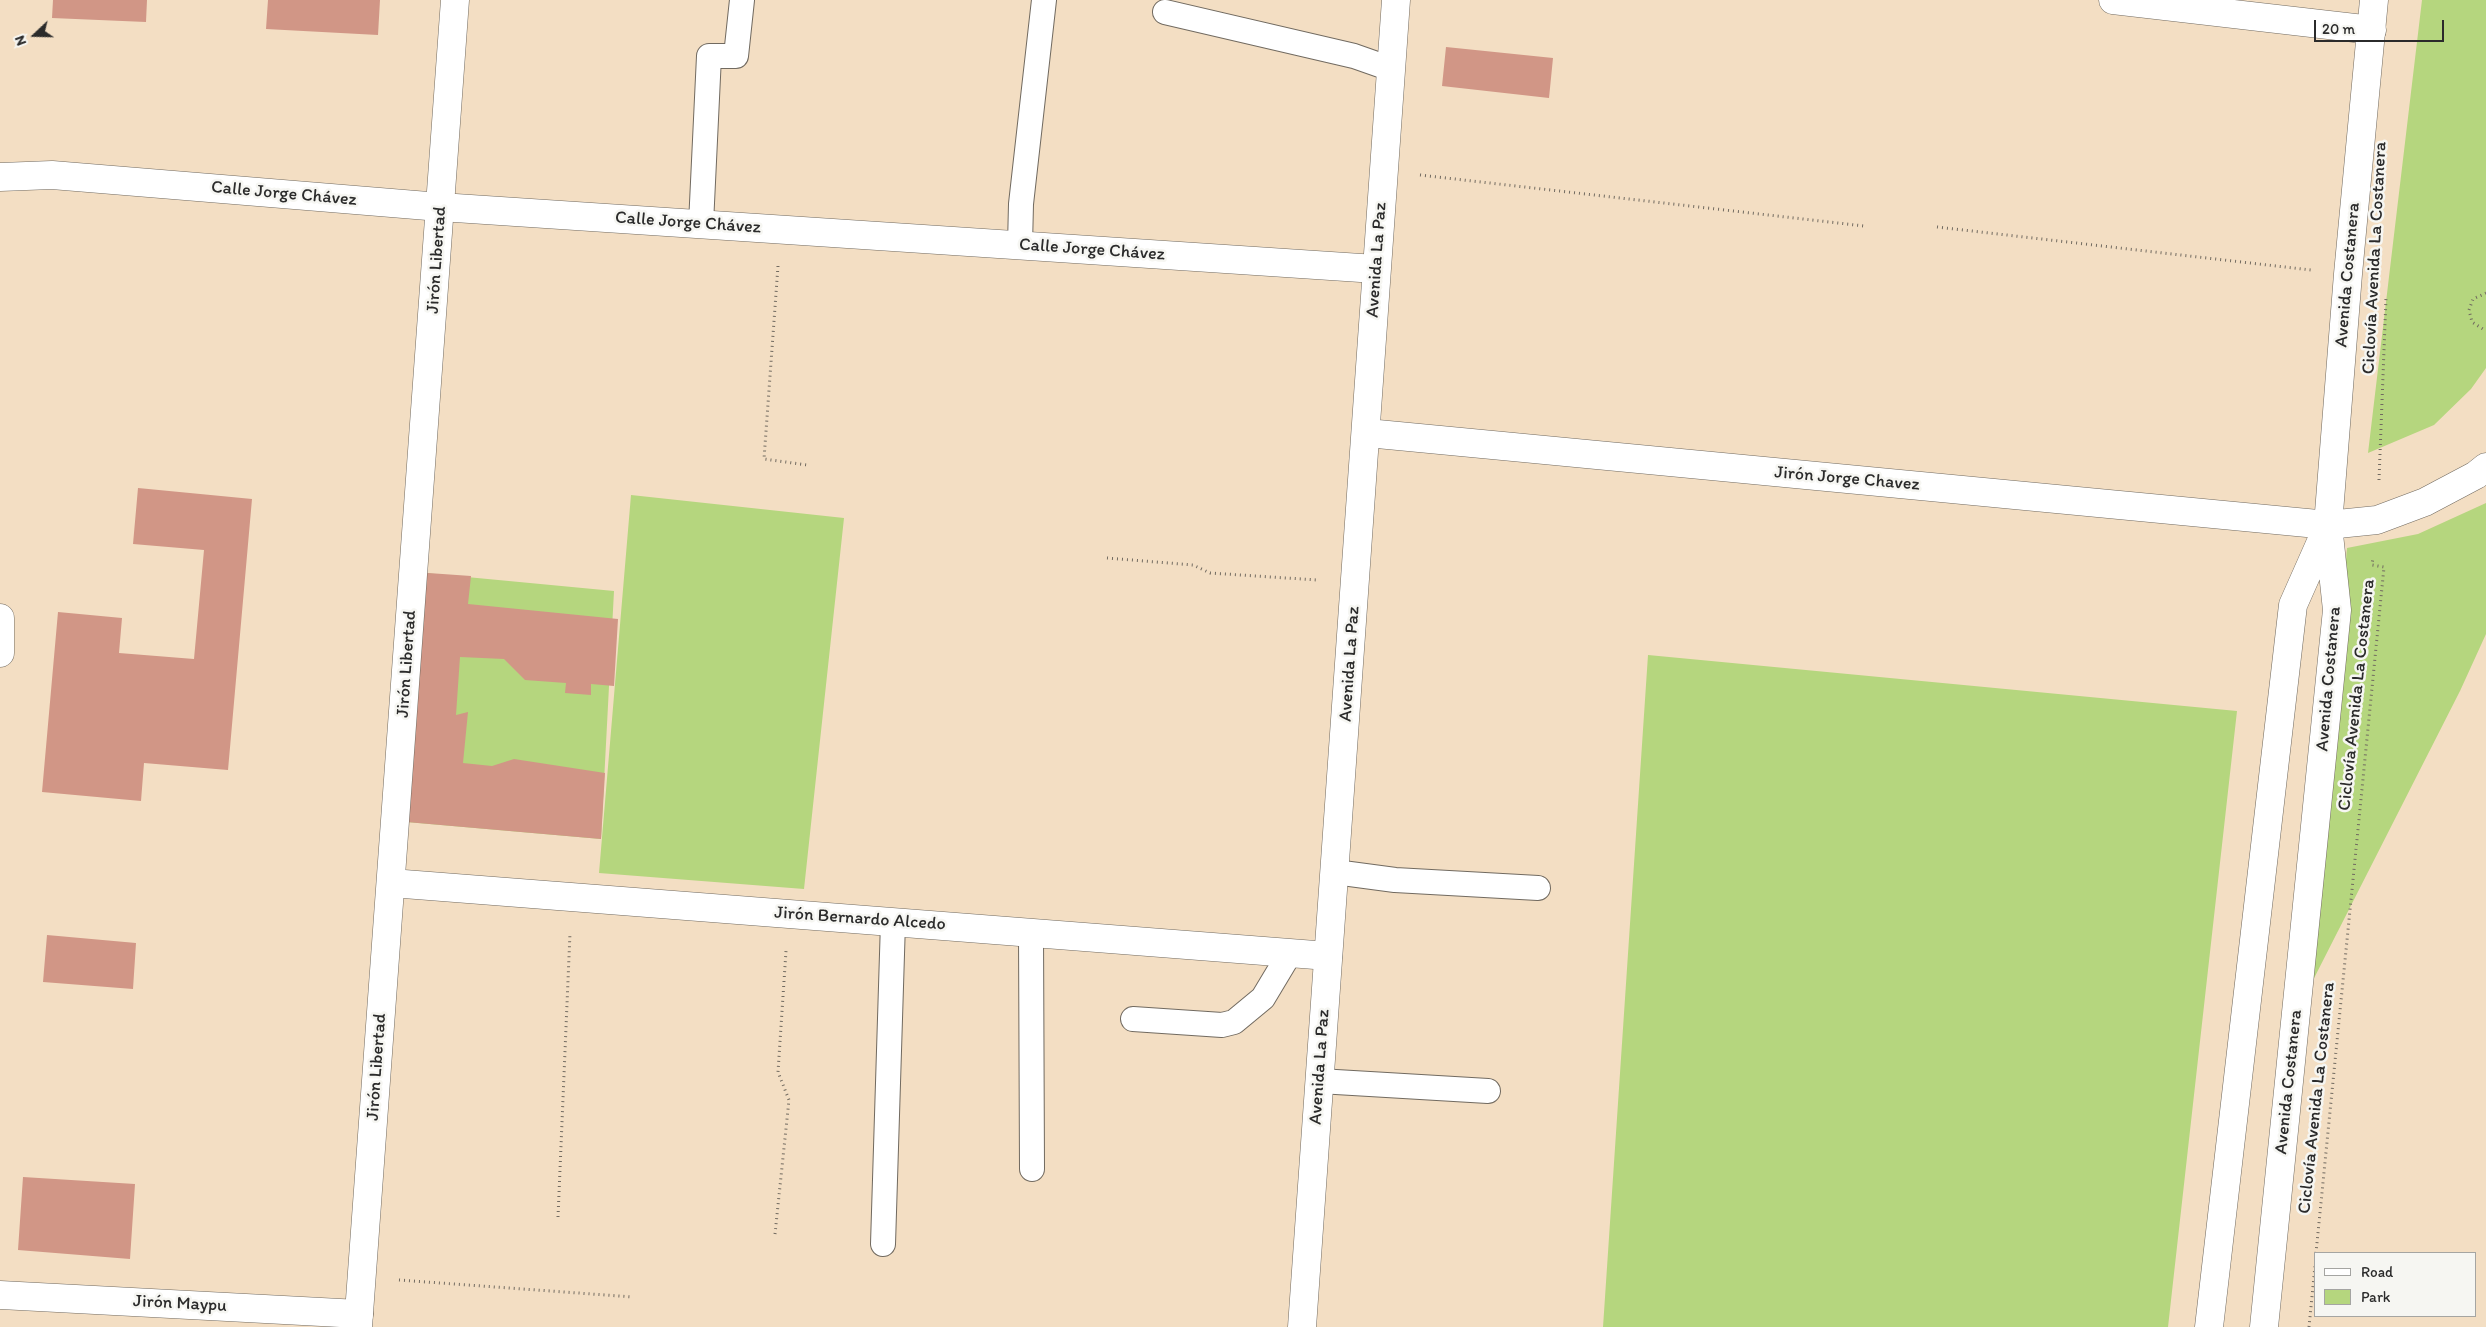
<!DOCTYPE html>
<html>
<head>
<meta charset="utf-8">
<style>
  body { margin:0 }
  #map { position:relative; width:2486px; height:1327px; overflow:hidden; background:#f3dec3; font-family:Itim,sans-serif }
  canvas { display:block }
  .legend { position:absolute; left:2314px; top:1252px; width:162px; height:65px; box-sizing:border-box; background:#f6f6f2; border:1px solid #a5a5a2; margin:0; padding:6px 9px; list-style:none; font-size:15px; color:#2b2b2b }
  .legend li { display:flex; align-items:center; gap:10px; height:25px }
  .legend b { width:25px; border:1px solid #a5a5a2 }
  .north { position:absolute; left:10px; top:10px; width:50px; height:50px; -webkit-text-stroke:4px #f6f6f2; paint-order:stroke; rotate:249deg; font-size:14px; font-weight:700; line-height:20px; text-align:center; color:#2b2b2b }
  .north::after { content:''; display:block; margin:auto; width:18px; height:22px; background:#2b2b2b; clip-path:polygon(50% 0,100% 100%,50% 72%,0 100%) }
  .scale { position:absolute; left:2314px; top:20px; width:130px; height:22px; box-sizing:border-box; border:2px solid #2b2b2b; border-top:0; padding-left:6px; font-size:15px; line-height:18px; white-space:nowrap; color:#2b2b2b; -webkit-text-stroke:4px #f6f6f2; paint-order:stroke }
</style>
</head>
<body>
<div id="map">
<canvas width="2486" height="1327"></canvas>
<ul class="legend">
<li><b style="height:6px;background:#fff"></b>Road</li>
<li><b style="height:14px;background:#b5d67e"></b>Park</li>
</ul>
<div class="north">N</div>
<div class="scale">20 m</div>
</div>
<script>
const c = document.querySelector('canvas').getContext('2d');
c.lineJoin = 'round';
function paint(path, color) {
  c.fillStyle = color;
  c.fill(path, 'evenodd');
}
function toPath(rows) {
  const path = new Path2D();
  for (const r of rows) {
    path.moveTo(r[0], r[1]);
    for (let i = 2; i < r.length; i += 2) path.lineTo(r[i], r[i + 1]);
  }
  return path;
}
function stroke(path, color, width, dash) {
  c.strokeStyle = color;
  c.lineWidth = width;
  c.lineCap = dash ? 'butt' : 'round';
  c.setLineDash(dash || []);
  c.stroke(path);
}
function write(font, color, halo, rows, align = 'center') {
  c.font = font + ' Itim,sans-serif';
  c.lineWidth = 5;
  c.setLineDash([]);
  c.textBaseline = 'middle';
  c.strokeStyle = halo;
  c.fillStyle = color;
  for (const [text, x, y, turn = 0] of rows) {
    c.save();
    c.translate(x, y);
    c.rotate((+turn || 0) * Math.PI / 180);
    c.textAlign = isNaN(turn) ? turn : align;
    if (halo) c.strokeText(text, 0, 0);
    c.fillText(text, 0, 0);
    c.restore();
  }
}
paint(toPath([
  [2422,0,2486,0,2486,368,2471,389,2434,425,2368,453],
  [631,495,844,518,804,889,599,873],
  [2486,503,2486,634,2460,691,2307,992,2347,548,2418,534],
  [414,572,614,591,601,839,395,821],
  [1648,655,2237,711,2168,1327,1603,1327]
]), '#b5d67e');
paint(toPath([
  [53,0,147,0,146,22,52,18],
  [268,0,380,0,378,35,266,29],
  [1446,47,1553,58,1549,98,1442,86],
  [138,488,252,499,228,770,144,763,141,801,42,792,58,612,122,618,119,653,194,659,204,550,133,544],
  [414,572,471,576,468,604,618,619,614,686,591,684,591,695,565,693,566,683,525,680,504,659,460,657,456,715,468,712,463,763,492,766,514,759,605,773,601,839,395,821],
  [47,935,136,943,133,989,43,982],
  [23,1177,135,1184,130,1259,18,1250]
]), '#d19686');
const lane = toPath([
  [1165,12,1354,56,1391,69],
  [701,224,709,56,736,56,742,0],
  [1020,245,1021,204,1044,0],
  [1335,872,1395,880,1538,888],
  [1031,933,1032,1169],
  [1133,1019,1222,1025,1234,1022,1263,998,1290,953],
  [1319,1081,1488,1091],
  [883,1244,893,922]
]);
const street = toPath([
  [2113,0,2372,30],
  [0,177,52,175,440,207,1376,269],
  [0,618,0,653],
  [391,883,1328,956],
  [0,1295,359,1314]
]);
const secondary = toPath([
  [1367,433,2328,525],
  [358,1327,455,0],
  [1302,1327,1396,0]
]);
const primary = toPath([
  [2209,1327,2293,605,2328,526],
  [2264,1327,2337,610,2328,525,2348,274,2374,0]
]);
const highway = toPath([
  [2328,525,2377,520,2425,502,2476,475,2486,467]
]);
stroke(lane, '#716a60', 26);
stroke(street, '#716a60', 29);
stroke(secondary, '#716a60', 29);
stroke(primary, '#716a60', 29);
stroke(highway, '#716a60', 29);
stroke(toPath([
  [1420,175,1864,226],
  [1937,227,2311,270],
  [778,266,764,459,807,465],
  [2486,293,2473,299,2469,310,2472,322,2486,331],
  [2379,480,2386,298],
  [1107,558,1193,565,1210,573,1317,580],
  [558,1217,570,933],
  [775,1234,789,1100,778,1072,786,951],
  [2316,1253,2384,567,2372,565,2373,558],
  [399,1280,633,1297],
  [2309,1327,2315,1266]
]), '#716a60', 3, [1, 4]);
stroke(lane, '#fff', 24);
stroke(street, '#fff', 28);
stroke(secondary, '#fff', 28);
stroke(primary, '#fff', 28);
stroke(highway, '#fff', 28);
write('18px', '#2b2b2b', '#f6f6f2', [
  ["Calle Jorge Chávez",284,194,5],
  ["Calle Jorge Chávez",688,223,4],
  ["Calle Jorge Chávez",1092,250,4],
  ["Ciclovía Avenida La Costanera",2375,258,-87],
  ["Jirón Libertad",437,260,-86],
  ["Avenida La Paz",1377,260,-86],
  ["Avenida Costanera",2348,275,-85],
  ["Jirón Jorge Chavez",1847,479,5],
  ["Jirón Libertad",407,664,-86],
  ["Avenida La Paz",1350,664,-86],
  ["Avenida Costanera",2329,679,-85],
  ["Ciclovía Avenida La Costanera",2357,695,-84],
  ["Jirón Bernardo Alcedo",860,919,4],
  ["Jirón Libertad",377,1067,-86],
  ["Avenida La Paz",1320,1067,-86],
  ["Avenida Costanera",2289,1082,-84],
  ["Ciclovía Avenida La Costanera",2317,1098,-84],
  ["Jirón Maypu",180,1304,3]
]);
</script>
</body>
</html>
